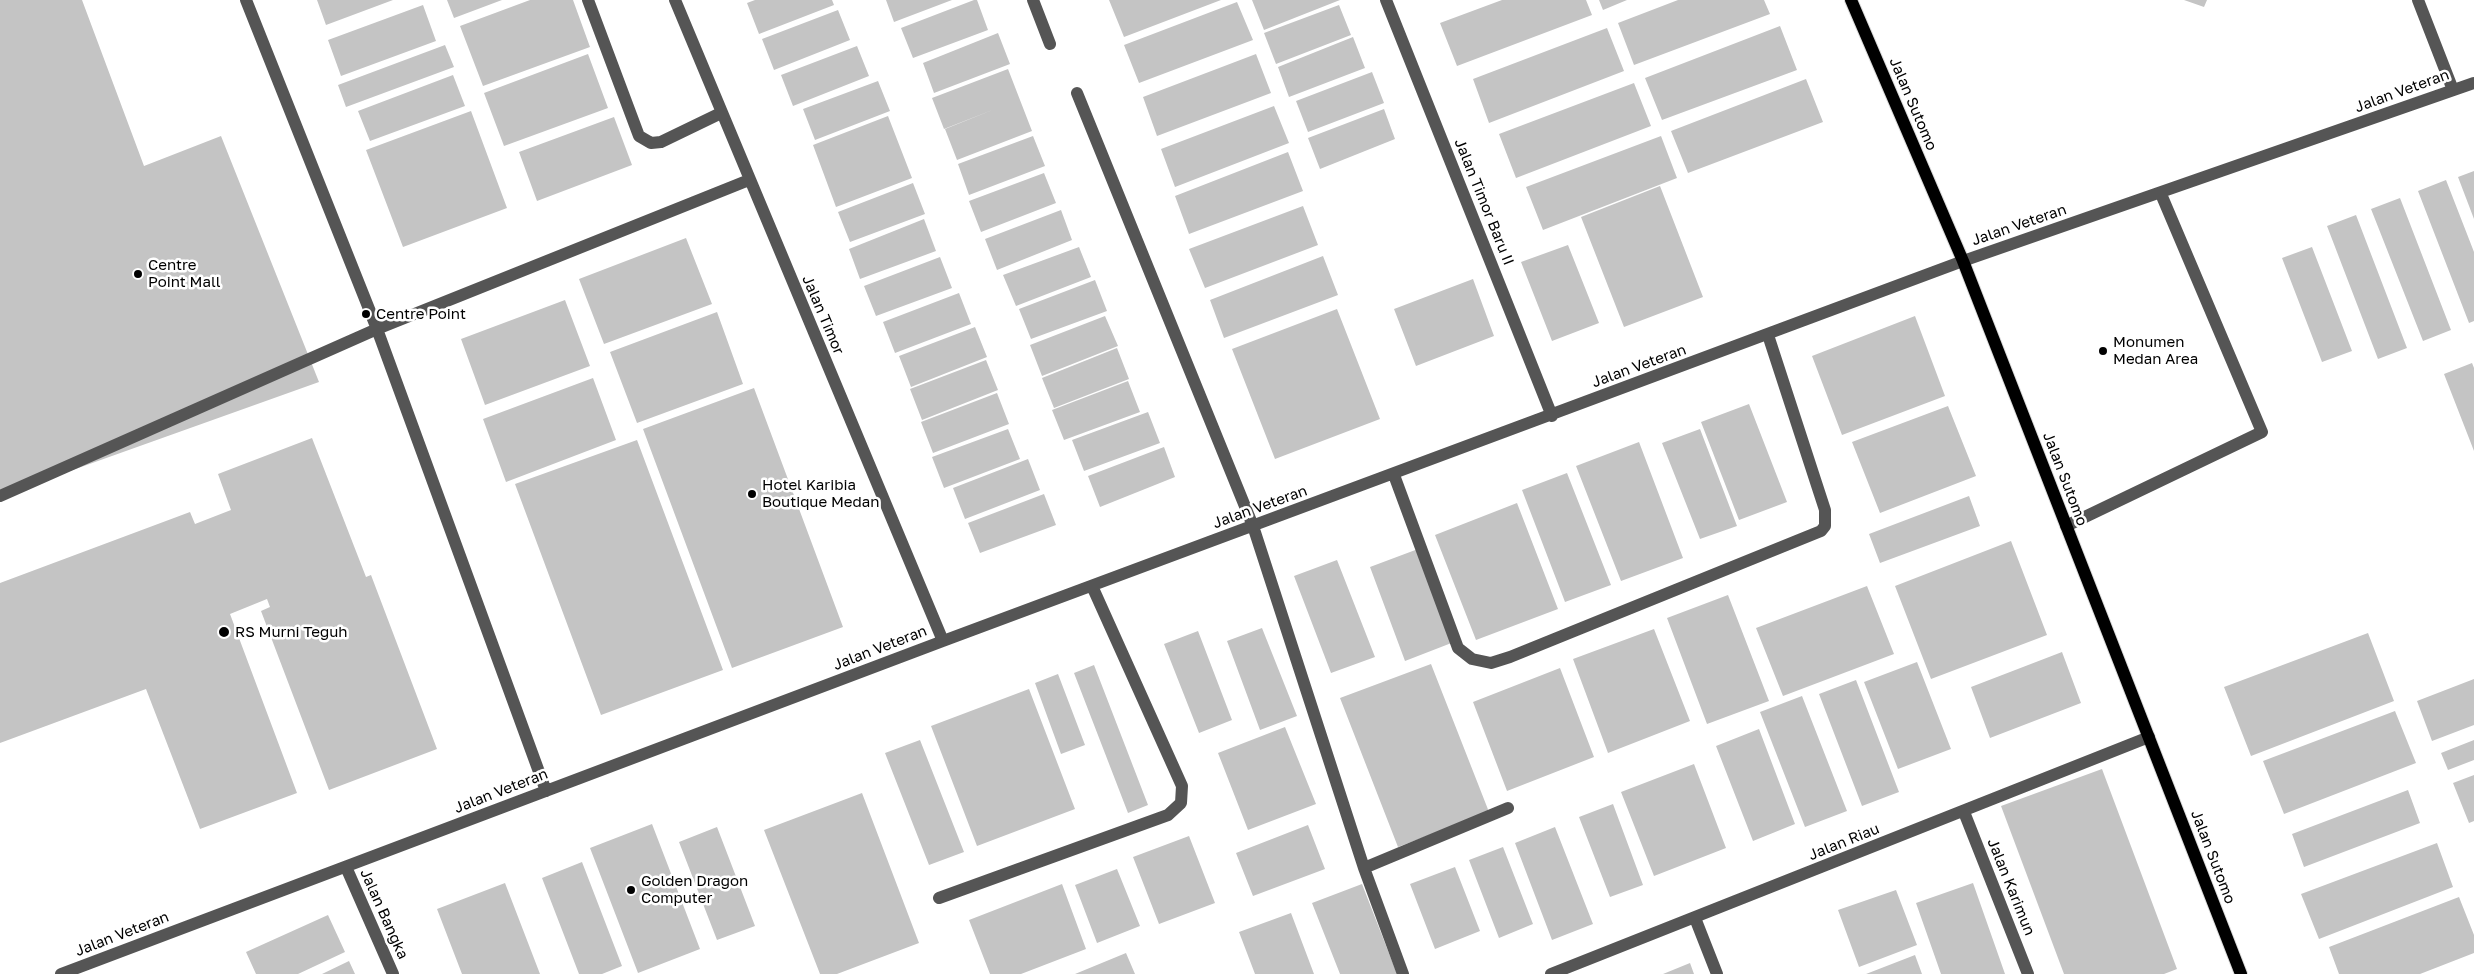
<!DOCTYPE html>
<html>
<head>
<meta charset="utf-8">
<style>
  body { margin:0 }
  canvas { display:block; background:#fff }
</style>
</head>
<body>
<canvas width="2474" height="974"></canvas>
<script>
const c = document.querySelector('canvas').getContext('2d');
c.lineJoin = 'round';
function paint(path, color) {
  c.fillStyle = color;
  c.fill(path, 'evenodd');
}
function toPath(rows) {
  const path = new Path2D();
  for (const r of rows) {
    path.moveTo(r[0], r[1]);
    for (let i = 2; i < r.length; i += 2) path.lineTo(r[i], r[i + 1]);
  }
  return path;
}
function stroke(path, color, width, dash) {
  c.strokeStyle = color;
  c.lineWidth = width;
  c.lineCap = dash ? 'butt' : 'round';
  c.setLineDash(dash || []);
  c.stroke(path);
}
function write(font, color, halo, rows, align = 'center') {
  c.font = font + ' "Golos Text",sans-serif';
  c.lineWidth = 5;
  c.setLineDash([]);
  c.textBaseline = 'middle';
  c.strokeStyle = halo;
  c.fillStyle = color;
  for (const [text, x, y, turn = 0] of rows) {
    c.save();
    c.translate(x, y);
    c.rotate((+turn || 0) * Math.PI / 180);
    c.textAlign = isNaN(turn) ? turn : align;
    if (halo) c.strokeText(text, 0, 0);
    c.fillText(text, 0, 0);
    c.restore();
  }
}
paint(toPath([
  [0,0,82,0,144,166,221,136,319,382,0,496],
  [317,0,393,0,326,25],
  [447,0,502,0,454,18],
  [530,0,573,0,590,47,483,86,460,26],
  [755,0,832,0,834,5,759,34,747,3],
  [886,0,952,0,894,22],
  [974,0,977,0,988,30,913,58,901,28],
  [1109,0,1221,0,1124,37],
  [1252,0,1340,0,1264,30],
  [1502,0,1586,0,1592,15,1457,66,1440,23],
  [1599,0,1627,0,1603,10],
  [1678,0,1764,0,1770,14,1634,65,1618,23],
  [2184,0,2207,0,2204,7],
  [1237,2,1253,40,1139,83,1124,45],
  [423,5,436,41,341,76,328,40],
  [1339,5,1351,35,1276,64,1264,33],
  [838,10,850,40,774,70,762,39],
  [1780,26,1797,70,1662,120,1645,78],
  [1607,28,1624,71,1489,123,1473,79],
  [998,33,1010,64,934,93,923,63],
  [1353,37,1365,68,1289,97,1278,67],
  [445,45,454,67,346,107,338,85],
  [857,46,869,76,793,106,781,75],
  [588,54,608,108,504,146,484,93],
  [1256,54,1271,93,1157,136,1143,97],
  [1008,69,1032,131,957,160,945,129,995,109,944,129,932,98],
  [1372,72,1384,103,1308,132,1296,101],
  [453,75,465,106,370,141,358,111],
  [1806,79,1823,122,1688,173,1671,131],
  [878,81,890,111,815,140,803,109],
  [1634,83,1651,126,1516,178,1499,134],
  [1274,106,1289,143,1175,187,1161,149],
  [1384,109,1395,139,1320,169,1308,138],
  [471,111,507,208,403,247,366,150],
  [888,116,912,178,836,207,813,145],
  [614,117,632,165,537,201,519,152],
  [1033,136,1045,166,969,195,958,164],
  [1661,136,1677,178,1543,230,1526,187],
  [1288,152,1303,191,1189,234,1175,196],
  [2474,171,2474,219,2458,177],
  [1044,173,1056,203,981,232,969,201],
  [2446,180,2474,252,2474,321,2469,323,2418,191],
  [913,183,925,214,850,242,838,212],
  [1660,186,1703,297,1624,327,1581,217],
  [2400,198,2451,330,2423,341,2371,209],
  [1303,206,1318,245,1205,288,1189,249],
  [1061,210,1072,240,997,270,985,239],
  [2356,215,2407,348,2378,359,2327,226],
  [924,219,936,251,860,279,849,249],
  [686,238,712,304,604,344,579,279],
  [1568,245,1599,323,1552,341,1521,262],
  [1079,247,1091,277,1016,306,1003,275],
  [2312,247,2352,351,2322,362,2282,258],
  [1323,256,1338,295,1224,338,1210,300],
  [940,257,952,288,876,316,864,286],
  [1473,279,1494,336,1416,366,1394,309],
  [1095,280,1107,311,1031,339,1019,309],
  [959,293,971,324,895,353,883,322],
  [565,300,590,366,485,405,461,339],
  [1337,309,1380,419,1275,459,1232,349],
  [717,312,743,384,637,423,610,352],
  [1105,316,1118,346,1042,376,1030,345],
  [1915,316,1945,396,1842,435,1812,356],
  [975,327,987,357,911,387,899,356],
  [1117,348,1129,379,1054,408,1042,378],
  [986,360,998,390,922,420,910,389],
  [2472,363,2474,368,2474,451,2444,374],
  [593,378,616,440,506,482,483,419],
  [1128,381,1140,412,1064,440,1052,410],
  [754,388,843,627,732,668,643,429],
  [997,393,1009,424,933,453,921,422],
  [1749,404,1787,502,1739,520,1701,422],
  [1948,406,1976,476,1880,513,1852,442],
  [1148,412,1160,443,1084,471,1072,440],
  [1008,429,1020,459,944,488,932,457],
  [1700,429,1737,526,1700,539,1662,443],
  [312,438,366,577,371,575,437,749,329,790,261,611,270,607,267,599,230,614,297,793,200,829,146,689,0,743,0,583,190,512,195,524,231,510,218,474],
  [637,440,723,670,601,715,515,484],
  [1639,442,1683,558,1621,581,1576,466],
  [1164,447,1175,477,1100,507,1088,476],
  [1028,459,1040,490,965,519,953,488],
  [1567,473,1611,585,1565,602,1522,490],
  [1044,494,1056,525,980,553,968,523],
  [1969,496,1980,526,1880,563,1869,534],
  [1517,503,1558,609,1476,640,1435,535],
  [2011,541,2047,635,1931,679,1895,586],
  [1418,549,1454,642,1405,661,1370,567],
  [1337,560,1375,657,1331,673,1294,576],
  [1867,586,1894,654,1783,696,1756,628],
  [1728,595,1769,701,1707,724,1667,618],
  [1262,628,1297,716,1260,730,1227,641],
  [1654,629,1690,721,1608,753,1573,659],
  [1198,631,1232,720,1199,733,1164,644],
  [2368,633,2394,701,2251,756,2224,687],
  [2062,652,2081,703,1990,738,1971,687],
  [1917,662,1951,749,1898,769,1864,682],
  [1431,664,1489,812,1398,847,1340,698],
  [1094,665,1148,805,1128,813,1074,673],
  [1560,668,1594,757,1507,791,1473,702],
  [1058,674,1085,745,1061,754,1035,683],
  [2474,679,2474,725,2432,741,2417,701],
  [1856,680,1899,792,1862,806,1819,694],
  [1029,689,1075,809,977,846,931,726],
  [1802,696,1847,811,1805,827,1760,712],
  [2395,711,2416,763,2284,814,2263,761],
  [1285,727,1316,804,1248,830,1218,753],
  [1759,729,1795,824,1753,841,1716,746],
  [920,740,964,852,929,865,885,753],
  [2474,740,2474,760,2448,770,2441,753],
  [1694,764,1726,848,1654,876,1621,792],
  [2102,769,2177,969,2164,974,2064,974,2001,806],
  [2474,775,2474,821,2469,823,2453,783],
  [2408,790,2420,823,2304,867,2292,834],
  [862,793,919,943,837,974,820,974,764,830],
  [1613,804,1643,885,1610,897,1579,817],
  [652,824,700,949,638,973,590,848],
  [1308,825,1325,869,1253,896,1236,853],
  [717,827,755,926,717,940,679,842],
  [1555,827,1593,924,1552,940,1515,843],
  [1189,836,1215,903,1159,924,1133,857],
  [2437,843,2453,887,2319,939,2301,894],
  [1503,847,1533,924,1499,938,1469,860],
  [582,862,622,966,602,974,579,974,542,878],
  [1455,867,1480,931,1435,949,1410,884],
  [1117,869,1140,926,1097,943,1075,885],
  [505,883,540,974,462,974,437,909],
  [1973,883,2005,974,1941,974,1916,903],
  [1062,884,1086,949,1021,974,990,974,969,920],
  [1362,884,1397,974,1340,974,1312,903],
  [1896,890,1917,945,1859,967,1838,910],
  [2459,897,2474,935,2474,953,2420,974,2339,974,2329,947],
  [1291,913,1314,974,1255,974,1239,932],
  [328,915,345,952,298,974,256,974,246,952],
  [1126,953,1135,974,1075,974],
  [1915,955,1922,974,1866,974],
  [349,961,355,974,322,974],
  [1690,963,1694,974,1663,974]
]), '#c4c4c4');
const major = toPath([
  [1851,0,1963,261,2241,974]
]);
stroke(major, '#dbdbdb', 14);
stroke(toPath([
  [246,0,377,329,546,791],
  [588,0,639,136,651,143,661,142,721,113],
  [675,0,943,641],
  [1033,0,1050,44],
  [1386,0,1552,416],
  [2418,0,2453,90],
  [1077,93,1253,526,1364,868,1403,974],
  [1394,475,1458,648,1472,659,1491,663,1510,657,1821,531,1825,526,1825,510,1768,335],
  [0,496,377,329,749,180],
  [2066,526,2262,432,2161,194],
  [1964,812,2028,974],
  [346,867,393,974],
  [1364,868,1508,808],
  [939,898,1168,815,1181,803,1182,786,1092,586],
  [1695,918,1717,974],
  [61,974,943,641,1963,261,2474,83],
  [1551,974,2149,737]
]), '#555', 12);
stroke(major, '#000', 12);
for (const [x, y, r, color] of [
  [138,274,5,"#000"],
  [366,314,5,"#000"],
  [2103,351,5,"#000"],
  [752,494,5,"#000"],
  [224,632,6,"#000"],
  [631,890,5,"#000"]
]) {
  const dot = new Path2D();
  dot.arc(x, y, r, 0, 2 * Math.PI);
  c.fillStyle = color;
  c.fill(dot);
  stroke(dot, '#fff', 2);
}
write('15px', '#000', '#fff', [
  ["Jalan Veteran",2402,91,-20],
  ["Jalan Sutomo",1913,104,67],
  ["Jalan Timor Baru II",1484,202,68],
  ["Jalan Veteran",2019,225,-19],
  ["Jalan Timor",823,315,67],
  ["Jalan Veteran",1639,366,-20],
  ["Jalan Sutomo",2065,479,69],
  ["Jalan Veteran",1260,507,-20],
  ["Jalan Veteran",880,648,-21],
  ["Jalan Veteran",501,791,-21],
  ["Jalan Riau",1844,842,-22],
  ["Jalan Sutomo",2213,857,69],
  ["Jalan Karimun",2011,887,68],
  ["Jalan Bangka",384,914,66],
  ["Jalan Veteran",122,934,-21]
]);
write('15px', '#000', '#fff', [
  ["Centre",148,265],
  ["Point Mall",148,282],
  ["Centre Point",376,314],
  ["Monumen",2113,342],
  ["Medan Area",2113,359],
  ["Hotel Karibia",762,485],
  ["Boutique Medan",762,502],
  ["RS Murni Teguh",235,632],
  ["Golden Dragon",641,881],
  ["Computer",641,898]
], 'left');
</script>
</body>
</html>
